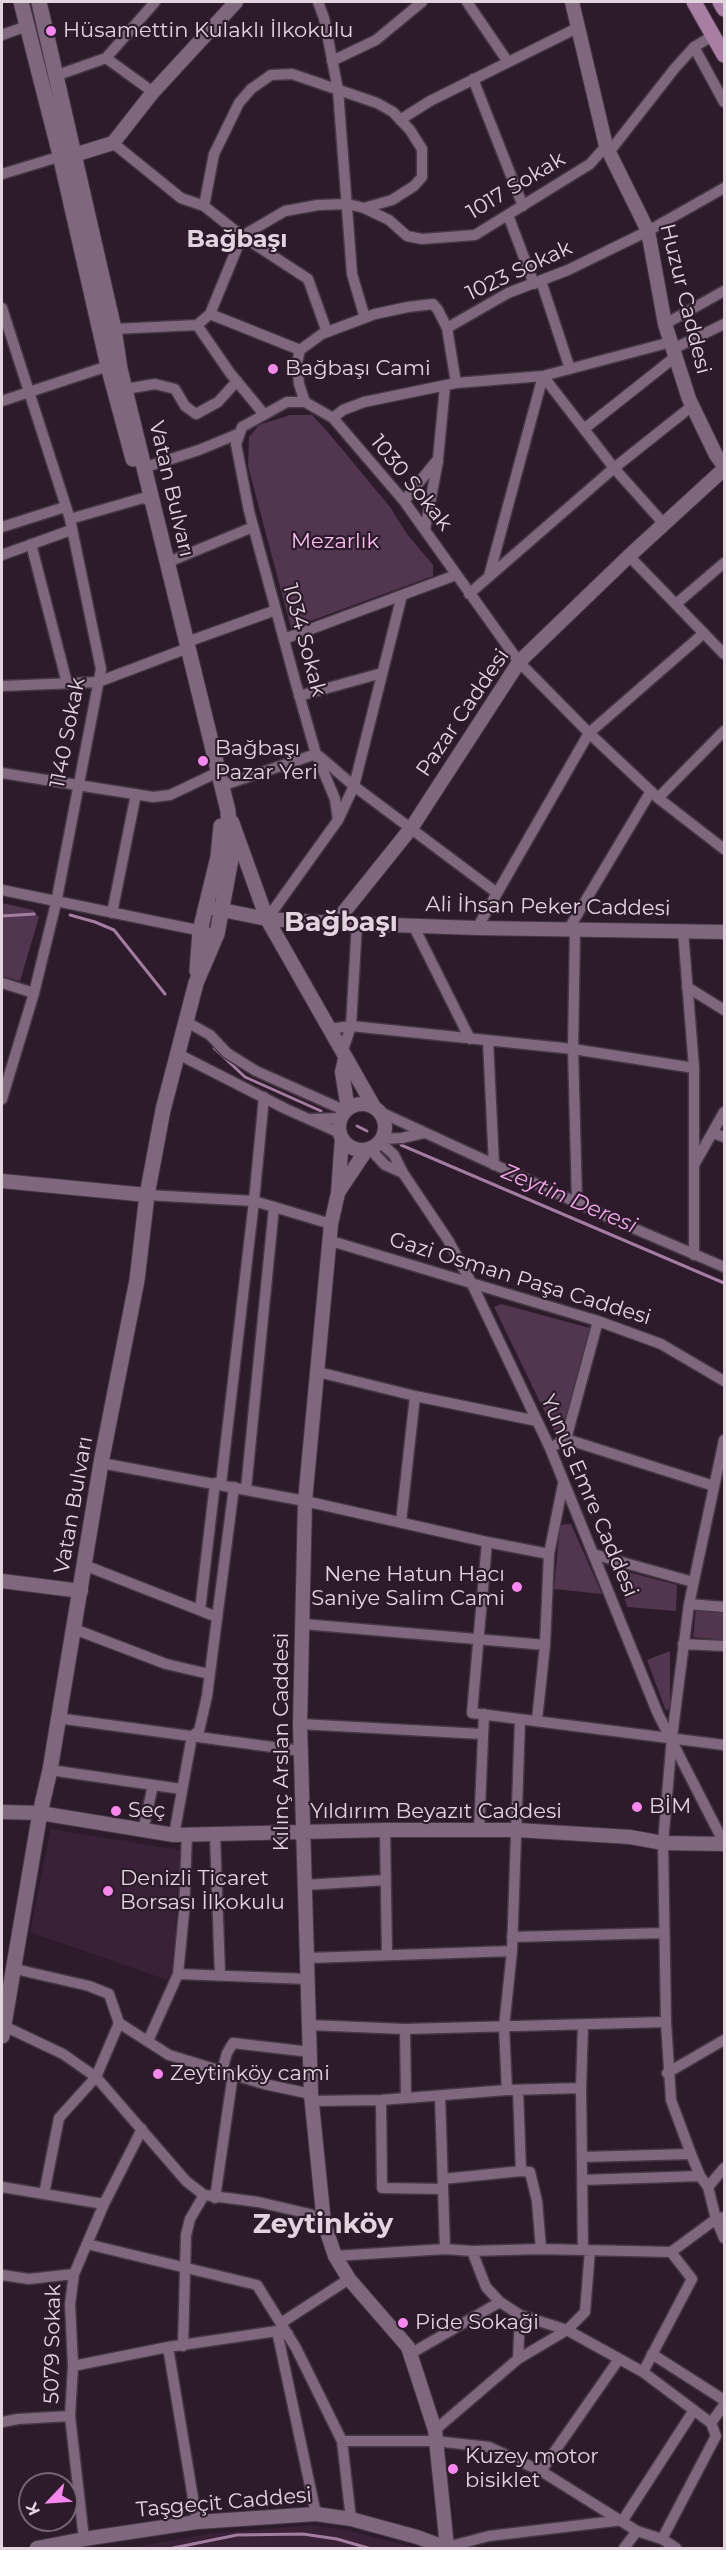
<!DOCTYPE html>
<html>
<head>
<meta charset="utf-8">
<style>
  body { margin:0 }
  #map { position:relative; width:726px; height:2550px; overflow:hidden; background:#2d1a2b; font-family:Montserrat,sans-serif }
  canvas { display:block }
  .frame { position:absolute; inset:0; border:3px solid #e1d4df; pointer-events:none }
  .north { position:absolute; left:18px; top:2472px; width:60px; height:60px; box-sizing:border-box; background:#2d1a2b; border:2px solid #756473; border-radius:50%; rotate:245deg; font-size:16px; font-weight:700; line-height:24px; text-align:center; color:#e1d4df }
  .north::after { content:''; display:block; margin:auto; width:21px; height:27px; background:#f688ed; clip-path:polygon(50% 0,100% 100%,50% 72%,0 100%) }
</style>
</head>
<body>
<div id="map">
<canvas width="726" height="2550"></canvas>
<div class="frame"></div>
<div class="north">K</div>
</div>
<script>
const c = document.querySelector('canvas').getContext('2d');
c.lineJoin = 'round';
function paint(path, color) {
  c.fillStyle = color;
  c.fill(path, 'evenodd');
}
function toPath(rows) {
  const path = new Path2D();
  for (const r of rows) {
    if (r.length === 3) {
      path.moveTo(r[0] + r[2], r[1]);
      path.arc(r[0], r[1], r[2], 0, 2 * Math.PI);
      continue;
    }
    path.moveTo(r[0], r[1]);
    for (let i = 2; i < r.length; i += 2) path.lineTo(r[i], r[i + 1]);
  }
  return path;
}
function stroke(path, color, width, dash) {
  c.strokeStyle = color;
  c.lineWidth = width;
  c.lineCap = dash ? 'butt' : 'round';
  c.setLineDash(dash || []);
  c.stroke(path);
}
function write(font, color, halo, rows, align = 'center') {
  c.font = font + ' Montserrat,sans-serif';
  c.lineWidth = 4.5;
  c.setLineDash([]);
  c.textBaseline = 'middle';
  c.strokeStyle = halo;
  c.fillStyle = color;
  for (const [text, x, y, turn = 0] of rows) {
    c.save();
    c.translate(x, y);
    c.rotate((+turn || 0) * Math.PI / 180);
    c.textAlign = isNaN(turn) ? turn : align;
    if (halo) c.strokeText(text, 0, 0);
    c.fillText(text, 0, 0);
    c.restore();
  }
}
paint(toPath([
  [51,1829,180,1850,173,1969,167,1980,30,1932],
  [311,2525,347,2530,417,2548,130,2548,207,2534]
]), '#392137');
paint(toPath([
  [290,415,312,415,327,431,390,507,407,534,433,565,433,576,291,628,248,466,249,437,259,425],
  [2,903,33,910,39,917,20,981,2,976],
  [501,1304,590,1328,563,1427,559,1431,554,1431,494,1307],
  [565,1524,571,1524,602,1594,554,1589,560,1526],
  [628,1572,677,1585,676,1611,627,1607,617,1576],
  [696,1608,724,1610,724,1640,693,1637],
  [670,1651,670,1707,666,1711,647,1660]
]), '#52364f');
stroke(toPath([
  [70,915,95,922,114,930,165,994],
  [2,916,34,914],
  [214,1048,245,1077,321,1111],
  [357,1126,367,1131],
  [401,1145,724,1283],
  [173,2548,237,2535,303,2534,337,2539,368,2548]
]), '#a37d9f', 3);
const minor = toPath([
  [318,2,324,18,338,90,352,274,365,318],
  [467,2,508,62],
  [2,35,27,26],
  [694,47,724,102],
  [106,58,153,92],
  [332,61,376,40,422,2],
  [55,76,106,58,155,2],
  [473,79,523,206],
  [400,120,430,101,579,27],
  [113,143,181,198,204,206,242,236,308,279,327,332],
  [610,151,675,68,694,47,714,35],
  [2,174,65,155],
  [204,206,214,154,239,103,251,89,271,75,292,74,377,103,393,112,410,130,422,149,422,177,414,186,392,200,364,208],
  [508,215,534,284],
  [541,281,570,369],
  [2,308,70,519,101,669,56,903,34,993,2,1099],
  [210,314,300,350],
  [665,324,724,291],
  [197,325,230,373,263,413],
  [447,328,508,293,568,270,648,231,724,188],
  [114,329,197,325,210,314,242,236,285,211,318,205,348,204,364,208,389,220,407,236,422,239,475,235,590,164,606,146],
  [673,349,724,324],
  [543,376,614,468,664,524],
  [126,389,155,384,175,389,185,406,196,414,218,402,237,381],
  [2,401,108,366,113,367],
  [305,402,299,384,297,363,300,350,322,334,375,314,408,307,433,304,438,310,447,328,456,383],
  [333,418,343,410,364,402,456,383,543,376,671,342],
  [584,429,675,357],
  [146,467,199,450,240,433],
  [404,501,438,459,445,386],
  [70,519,143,498,154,502],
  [2,527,65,507],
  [425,529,438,461],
  [31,544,67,683],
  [2,555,71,530],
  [629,556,724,654],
  [166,563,253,527],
  [489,576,543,376],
  [469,594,614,468,692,406],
  [676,604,724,563],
  [284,639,456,575],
  [187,642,276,610],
  [2,686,98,682,180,651,189,650],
  [299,696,382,673],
  [319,756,354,786,497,893],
  [2,773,153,797,170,795,212,775,219,775],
  [221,786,316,754],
  [658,798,724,731],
  [338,820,335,799,316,754,296,684,249,511,236,444,242,427,287,402,305,402,333,418,404,501,519,662,589,733,658,798,724,849],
  [2,890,207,932],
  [112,913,136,794],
  [267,919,338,820,354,786,402,595],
  [413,925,470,1039],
  [477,928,589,733,704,633],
  [568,930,651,791],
  [575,930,573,1049,577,1201],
  [683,931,694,1068,694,1255],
  [2,983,34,993],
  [687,987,724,1010],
  [185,1021,210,1035,227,1053,256,1071,346,1111],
  [329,1029,351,1026,573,1049,694,1068],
  [488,1041,494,1165],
  [176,1053,286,1109,340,1133],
  [342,1053,351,1026,357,923],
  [378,1111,619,1222,724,1267],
  [311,1119,341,1118],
  [713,1133,724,1137],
  [382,1139,402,1138,424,1133],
  [380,1142,394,1155,403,1173,448,1240,472,1284,550,1448,658,1714,724,1843],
  [370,1149,385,1165,403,1173],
  [694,1165,724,1112],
  [147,1195,254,1201,331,1224],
  [331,1241,598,1321,661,1344,724,1381],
  [318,1372,415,1396,537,1421],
  [566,1439,598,1321],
  [724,1440,689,1604,672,1737,663,1843,666,2022,671,2100,691,2154,700,2176,708,2187,716,2219,724,2238],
  [550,1448,566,1439,714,1486],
  [101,1463,305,1501,487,1542,549,1554],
  [221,1484,254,1201,264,1097],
  [246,1489,274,1207],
  [401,1522,415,1396],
  [487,1542,472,1713,724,1745],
  [593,1554,693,1582],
  [84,1565,217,1617],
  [689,1604,724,1607],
  [200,1610,215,1483],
  [303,1624,545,1645],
  [74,1629,166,1664,209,1674],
  [683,1644,724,1646],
  [57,1718,302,1751],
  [537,1720,545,1645,549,1554,563,1484],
  [300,1724,482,1734],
  [50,1770,181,1789],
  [385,1830,387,1955],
  [479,1830,484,1714],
  [143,1831,153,1785],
  [174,1835,192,1736,199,1731,207,1696,234,1487],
  [215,1835,220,1975],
  [305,1885,386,1880],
  [512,1937,663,1933],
  [308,1958,512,1951],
  [15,1969,89,1986,109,1994,119,2023],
  [178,1974,307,1979],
  [119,2023,169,2055,264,2084,311,2094],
  [309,2025,405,2029,666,2022],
  [4,2026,63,2054,96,2077,186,2181,204,2195,258,2202,310,2214,324,2223],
  [405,2029,406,2098],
  [148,2041,178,1974,184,1912,187,1834],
  [222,2071,227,2053,233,2043,310,2052],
  [667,2073,724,2040],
  [507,2090,504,2027,512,1951,520,1720],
  [518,2090,521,2171],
  [440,2096,445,2249],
  [381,2100,382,2188,443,2189],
  [312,2101,381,2100,507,2090,581,2088],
  [582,2157,691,2154],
  [443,2179,521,2171,530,2172,537,2201,541,2249],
  [582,2180,700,2176],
  [2,2187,104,2204],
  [708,2187,724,2168],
  [44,2194,59,2118,96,2077,119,2023],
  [215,2198,233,2074],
  [87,2244,257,2285,296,2348,342,2441,351,2519],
  [583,2250,581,2088,583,2025],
  [472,2251,486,2287,500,2302,520,2315,567,2330,643,2372,711,2423,716,2436],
  [335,2256,445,2249,472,2251,541,2249,671,2252,716,2219,724,2217],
  [2,2275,29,2279,74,2274],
  [281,2323,349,2279],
  [277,2331,316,2514],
  [183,2346,186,2235,190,2219,204,2195],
  [168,2347,197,2522],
  [410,2354,500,2302],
  [652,2354,724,2400],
  [518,2359,520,2315],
  [73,2366,168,2347,277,2331,288,2334],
  [643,2372,692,2279,671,2252],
  [2,2422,18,2419,70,2416],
  [711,2423,724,2405],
  [435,2430,518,2359,567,2330,585,2312,590,2250],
  [342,2441,435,2441,489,2447,541,2471,637,2531,662,2539,676,2548],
  [541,2471,619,2359],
  [84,2539,70,2416,73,2366,70,2304,74,2274,104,2204,142,2129],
  [662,2539,716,2436],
  [447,2547,489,2536,623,2520,694,2410],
  [624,2548,637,2531]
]);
const tertiary = toPath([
  [572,2,606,146,648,231,665,324,689,399,716,455,724,466],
  [74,155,113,143,153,92,236,2],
  [232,822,267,919,374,1107],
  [212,908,267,919,335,923,477,928,724,932],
  [335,923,412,827,519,662,629,556,724,469],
  [345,1059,342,1072,348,1109],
  [362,1127,23],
  [342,1138,338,1193,331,1224,305,1501,300,1724,311,2094,324,2223,335,2256,349,2279,408,2347,435,2430,447,2547],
  [2,1181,147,1195],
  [339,1191,367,1149],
  [2,1581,81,1591],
  [2,1812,40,1813,174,1835,385,1830,517,1830,630,1837,663,1843,724,1844],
  [37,2548,84,2539,197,2522,316,2514,351,2519,417,2537,447,2548]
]);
const secondary = toPath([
  [21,2,60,155,108,366,133,459],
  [197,971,200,931,218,857,221,826],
  [2,2036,40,1813,50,1770,101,1463,137,1280,147,1195,163,1110,196,983,217,934,231,859,228,811,120,369,114,329,39,2]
]);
const primary = toPath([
  [694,2,724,55],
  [720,2,724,9]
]);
stroke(minor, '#463744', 13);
stroke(tertiary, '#463744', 16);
stroke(secondary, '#463744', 17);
stroke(primary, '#463744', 17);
stroke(minor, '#7f687d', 10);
stroke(tertiary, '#7f687d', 14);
stroke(secondary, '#7f687d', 15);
stroke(primary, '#a97ea5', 15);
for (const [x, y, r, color] of [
  [51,31,6,"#f688ed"],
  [273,369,6,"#f688ed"],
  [203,761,6,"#f688ed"],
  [517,1587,6,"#f688ed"],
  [637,1807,6,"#f688ed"],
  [116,1811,6,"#f688ed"],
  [108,1891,6,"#f688ed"],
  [158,2074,6,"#f688ed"],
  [403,2323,6,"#f688ed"],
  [453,2469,6,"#f688ed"]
]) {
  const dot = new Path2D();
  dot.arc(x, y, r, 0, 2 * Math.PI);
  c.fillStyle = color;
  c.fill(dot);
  stroke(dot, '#2d1a2b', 2);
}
write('21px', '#e1d4df', '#2d1a2b', [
  ["Hüsamettin Kulaklı İlkokulu",63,31],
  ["Bağbaşı Cami",285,369],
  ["Bağbaşı",215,749],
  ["Pazar Yeri",215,773],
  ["Nene Hatun Hacı",505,1575,"right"],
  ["Saniye Salim Cami",505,1599,"right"],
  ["BİM",649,1807],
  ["Seç",128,1811],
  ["Denizli Ticaret",120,1879],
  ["Borsası İlkokulu",120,1903],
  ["Zeytinköy cami",170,2074],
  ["Pide Sokaği",415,2323],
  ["Kuzey motor",465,2457],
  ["bisiklet",465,2481]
], 'left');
write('21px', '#e1d4df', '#2d1a2b', [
  ["1017 Sokak",516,186,-31],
  ["1023 Sokak",519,271,-25],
  ["Huzur Caddesi",685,299,76],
  ["1030 Sokak",411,483,51],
  ["Vatan Bulvarı",171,489,77],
  ["1034 Sokak",304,640,75],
  ["Pazar Caddesi",463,713,-56],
  ["1140 Sokak",68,733,-79],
  ["Ali İhsan Peker Caddesi",548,907,1],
  ["Gazi Osman Paşa Caddesi",520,1279,17],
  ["Yunus Emre Caddesi",589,1496,67],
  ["Vatan Bulvarı",74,1505,-80],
  ["Kılınç Arslan Caddesi",282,1742,-90],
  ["Yıldırım Beyazıt Caddesi",436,1812],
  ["5079 Sokak",53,2344,-89],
  ["Taşgeçit Caddesi",224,2503,-5]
]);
write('21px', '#fabff3', '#2d1a2b', [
  ["Mezarlık",335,542]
]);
write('italic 22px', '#f0a7e8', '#2d1a2b', [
  ["Zeytin Deresi",569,1199,23]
]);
write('bold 24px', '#e1d4df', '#2d1a2b', [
  ["Bağbaşı",237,240]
]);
write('bold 27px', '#e1d4df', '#2d1a2b', [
  ["Bağbaşı",341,923],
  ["Zeytinköy",323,2225]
]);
</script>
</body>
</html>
